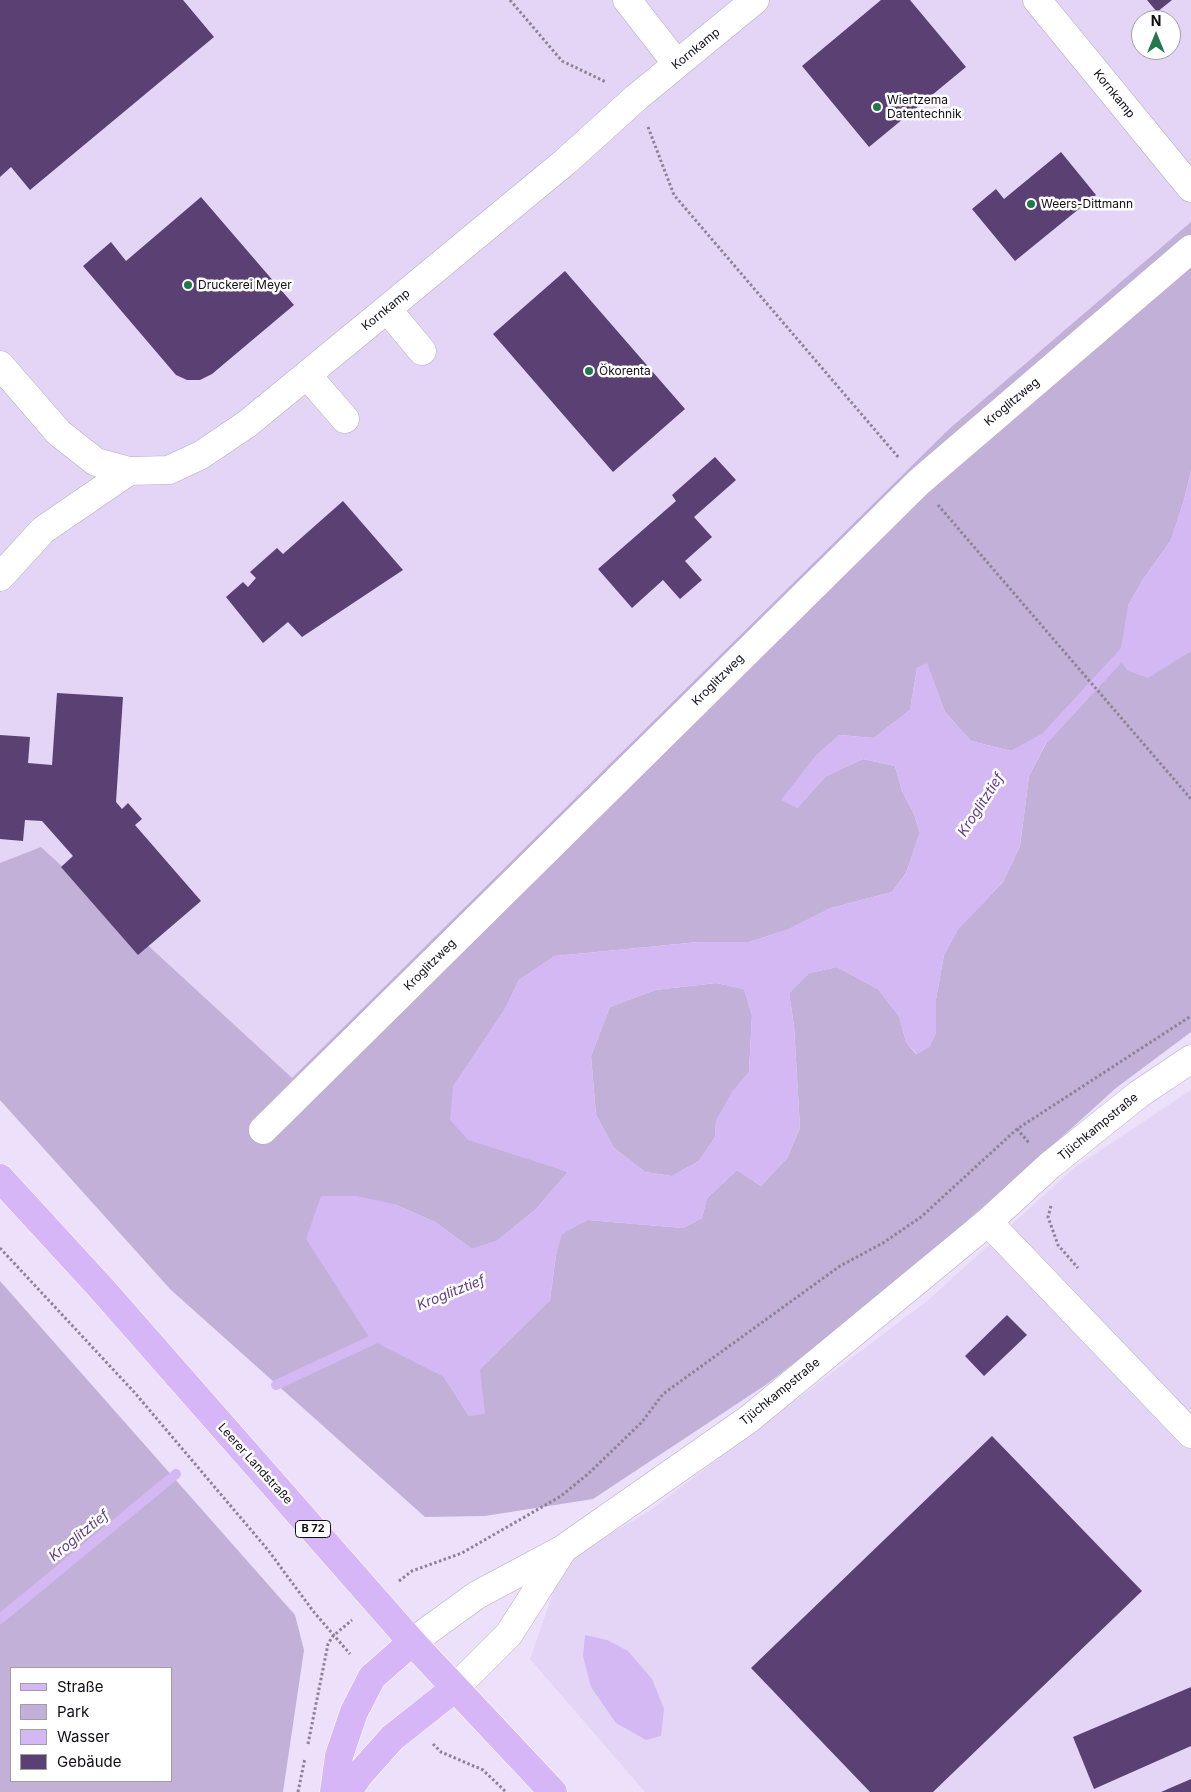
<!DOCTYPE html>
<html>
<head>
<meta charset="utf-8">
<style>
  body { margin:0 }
  #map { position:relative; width:1191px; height:1792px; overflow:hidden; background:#ece0fa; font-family:Inter,sans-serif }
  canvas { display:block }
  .legend { position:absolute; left:10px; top:1667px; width:162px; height:115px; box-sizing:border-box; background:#fff; border:1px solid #9f9ea1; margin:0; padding:6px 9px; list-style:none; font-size:15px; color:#100d15 }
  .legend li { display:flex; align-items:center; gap:10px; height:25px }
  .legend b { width:25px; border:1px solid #9f9ea1 }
  .north { position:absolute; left:1131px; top:10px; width:50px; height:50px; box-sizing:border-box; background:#fff; border:1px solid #9f9ea1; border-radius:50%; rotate:0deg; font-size:14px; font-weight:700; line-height:20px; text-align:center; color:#100d15 }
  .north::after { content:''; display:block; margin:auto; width:18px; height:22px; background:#21784b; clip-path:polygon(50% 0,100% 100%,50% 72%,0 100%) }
</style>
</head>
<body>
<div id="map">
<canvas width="1191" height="1792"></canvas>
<ul class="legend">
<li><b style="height:6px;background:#d6b6f6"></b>Straße</li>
<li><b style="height:14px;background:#c2b0d8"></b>Park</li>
<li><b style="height:14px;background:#d4b8f3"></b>Wasser</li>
<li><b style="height:14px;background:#5a4073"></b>Gebäude</li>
</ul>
<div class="north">N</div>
</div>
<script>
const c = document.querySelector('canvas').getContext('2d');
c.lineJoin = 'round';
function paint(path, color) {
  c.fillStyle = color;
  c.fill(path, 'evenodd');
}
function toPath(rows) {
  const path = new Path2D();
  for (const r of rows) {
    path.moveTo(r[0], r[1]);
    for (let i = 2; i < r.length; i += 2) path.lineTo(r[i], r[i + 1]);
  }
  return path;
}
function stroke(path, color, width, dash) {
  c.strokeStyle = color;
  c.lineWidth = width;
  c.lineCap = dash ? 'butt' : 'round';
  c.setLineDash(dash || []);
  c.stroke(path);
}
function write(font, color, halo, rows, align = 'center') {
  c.font = font + ' Inter,sans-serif';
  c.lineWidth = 5;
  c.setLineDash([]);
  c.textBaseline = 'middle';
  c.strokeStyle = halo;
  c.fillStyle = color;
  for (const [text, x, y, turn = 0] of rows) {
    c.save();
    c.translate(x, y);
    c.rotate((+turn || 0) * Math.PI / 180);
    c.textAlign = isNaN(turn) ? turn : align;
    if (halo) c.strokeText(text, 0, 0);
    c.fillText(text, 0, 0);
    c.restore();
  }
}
paint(toPath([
  [0,0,1191,0,1191,249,266,1128,0,898],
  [1141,20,1171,20,1171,50,1141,50],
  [1191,1090,1191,1792,645,1792,530,1659,564,1561,648,1512,927,1301,1074,1168]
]), '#e4d5f6');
paint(toPath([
  [1191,222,1191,471,1184,500,1171,540,1142,581,1128,606,1182,656,1191,651,1191,1032,1116,1088,1020,1175,875,1300,767,1384,593,1499,485,1516,425,1517,171,1290,0,1100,0,863,41,847,292,1078,948,430],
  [927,664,945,712,971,741,1011,751,1054,728,1029,776,1020,846,1003,882,958,929,944,955,936,999,936,1033,929,1047,916,1054,906,1042,899,1016,878,989,837,967,809,973,789,993,794,1026,800,1128,787,1158,761,1186,737,1170,707,1198,702,1218,683,1228,587,1220,561,1234,556,1255,550,1300,480,1369,469,1416,444,1377,394,1204,435,1222,472,1249,497,1241,536,1209,568,1172,528,1158,453,1087,505,1009,519,980,555,956,699,942,749,942,787,930,831,908,892,892,906,873,920,833,914,814,902,791,895,766,863,759,826,776,797,808,839,735,874,738,910,710,917,668],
  [716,983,744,989,752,1015,749,1072,732,1093,716,1121,715,1137,699,1161,672,1176,645,1172,614,1148,596,1115,591,1056,610,1007,655,990],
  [0,1281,295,1615,304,1650,283,1792,0,1792],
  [171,1668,171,1781,11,1781,11,1668]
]), '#c2b0d8');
paint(toPath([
  [1191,471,1191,651,1148,678,1128,671,1119,659,1128,606,1142,581,1171,540,1184,500],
  [927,663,945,712,971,741,1011,751,1054,727,1029,776,1020,846,1003,882,958,929,944,955,936,999,936,1033,929,1047,917,1054,906,1042,899,1016,878,989,837,967,809,973,789,993,794,1026,800,1128,787,1158,761,1186,737,1170,707,1198,702,1218,683,1228,587,1220,562,1234,556,1255,550,1300,480,1369,485,1414,469,1416,444,1377,371,1340,306,1239,321,1196,356,1196,394,1204,435,1222,472,1249,497,1241,536,1209,568,1172,468,1140,450,1120,453,1087,505,1009,519,980,555,956,699,942,749,942,787,930,831,908,892,892,906,873,920,833,914,814,902,791,895,766,863,759,826,776,797,808,781,800,817,754,839,735,874,738,910,710,917,668],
  [716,983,744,989,752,1015,749,1072,732,1092,716,1121,715,1137,699,1161,672,1176,645,1172,614,1148,596,1115,591,1056,610,1007,655,990],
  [585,1635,607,1640,628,1651,652,1679,664,1709,661,1736,646,1740,616,1723,591,1687,583,1656]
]), '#d4b8f3');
stroke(toPath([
  [1046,737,1128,648],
  [276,1385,383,1335],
  [0,1619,176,1474]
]), '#d4b8f3', 10);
paint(toPath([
  [0,0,183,0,214,37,30,190,11,167,0,177],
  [881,0,910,0,966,67,869,147,802,66],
  [1147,0,1172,0,1157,12],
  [1061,152,1096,195,1015,261,972,209,996,189,1004,199],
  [201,197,294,305,212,374,200,380,187,380,176,375,83,266,111,242,126,261],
  [565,271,685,409,613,472,493,334],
  [715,457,736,480,694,517,712,537,685,561,702,580,680,599,663,580,632,608,598,569,676,501,672,495],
  [343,501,403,570,302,637,288,622,263,643,226,597,243,582,248,587,256,578,250,572,277,548,283,554],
  [57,693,123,697,116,802,122,809,128,803,142,819,135,825,201,901,138,955,61,867,73,856,42,821,25,820,23,841,0,839,0,735,30,737,28,763,52,765],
  [1007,1315,1027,1335,984,1376,965,1356],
  [992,1436,1142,1591,933,1792,870,1792,751,1668],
  [1191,1687,1191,1746,1094,1789,1073,1737],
  [1191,1779,1191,1792,1161,1792]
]), '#5a4073');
const minor = toPath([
  [627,0,677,64],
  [1037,0,1191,188],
  [387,309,422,351],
  [0,365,59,433,96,462,129,471,169,470,201,455,247,424,387,309,565,162,637,97,755,0],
  [307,375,345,419],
  [0,577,43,530,129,471],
  [263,1130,919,482,1191,249],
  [988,1222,1191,1434],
  [412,1642,477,1595,563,1549,749,1419,988,1222,1049,1166,1139,1094,1191,1059],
  [455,1688,509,1634,562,1551]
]);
const major = toPath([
  [0,1178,101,1288,412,1642,553,1792],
  [334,1792,339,1756,354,1712,372,1677,412,1642],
  [347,1792,360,1774,392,1738,455,1688]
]);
stroke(minor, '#b7acc5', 29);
stroke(major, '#fff', 29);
stroke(toPath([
  [510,0,562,61,606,82],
  [648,127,674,195,899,458],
  [938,505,1191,799],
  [1017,1129,1030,1144],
  [1051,1206,1048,1217,1058,1245,1078,1268],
  [0,1248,135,1393,268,1550,313,1611,350,1654],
  [399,1581,412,1571,462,1553,561,1496,588,1474,642,1422,663,1394,840,1266,883,1243,921,1217,1017,1129,1191,1016],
  [308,1744,328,1644,333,1636,352,1620],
  [433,1744,441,1752,483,1770,506,1792],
  [298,1792,305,1758]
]), '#8b8395', 3, [2.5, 2.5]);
stroke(minor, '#fff', 28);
stroke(major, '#d6b6f6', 28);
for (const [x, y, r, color] of [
  [877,107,5,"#21784b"],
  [1031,204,5,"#21784b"],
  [188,285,5,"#21784b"],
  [589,371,5,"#21784b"]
]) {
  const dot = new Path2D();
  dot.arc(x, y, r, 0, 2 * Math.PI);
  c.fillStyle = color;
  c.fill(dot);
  stroke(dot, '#fff', 2);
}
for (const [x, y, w] of [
  [313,1529,35]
]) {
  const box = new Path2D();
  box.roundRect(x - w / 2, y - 8.5, w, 17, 4);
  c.fillStyle = '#fff';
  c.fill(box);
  stroke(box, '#100d15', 1);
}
write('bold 11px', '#100d15', null, [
  ["B 72",313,1529]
]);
write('12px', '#100d15', '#fff', [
  ["Kornkamp",696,49,-39],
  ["Kornkamp",1114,94,51],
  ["Kornkamp",386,310,-39],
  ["Kroglitzweg",1012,402,-40],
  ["Kroglitzweg",718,680,-45],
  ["Kroglitzweg",430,965,-45],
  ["Tjüchkampstraße",1098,1127,-39],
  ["Tjüchkampstraße",780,1392,-39],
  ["Leerer Landstraße",255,1464,48]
]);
write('12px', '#100d15', '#fff', [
  ["Wiertzema",887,100],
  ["Datentechnik",887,114],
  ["Weers-Dittmann",1041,204],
  ["Druckerei Meyer",198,285],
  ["Ökorenta",599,371]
], 'left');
write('italic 14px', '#633e85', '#fff', [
  ["Kroglitztief",981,805,-57],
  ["Kroglitztief",451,1293,-22],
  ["Kroglitztief",79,1536,-39]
]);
</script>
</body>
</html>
